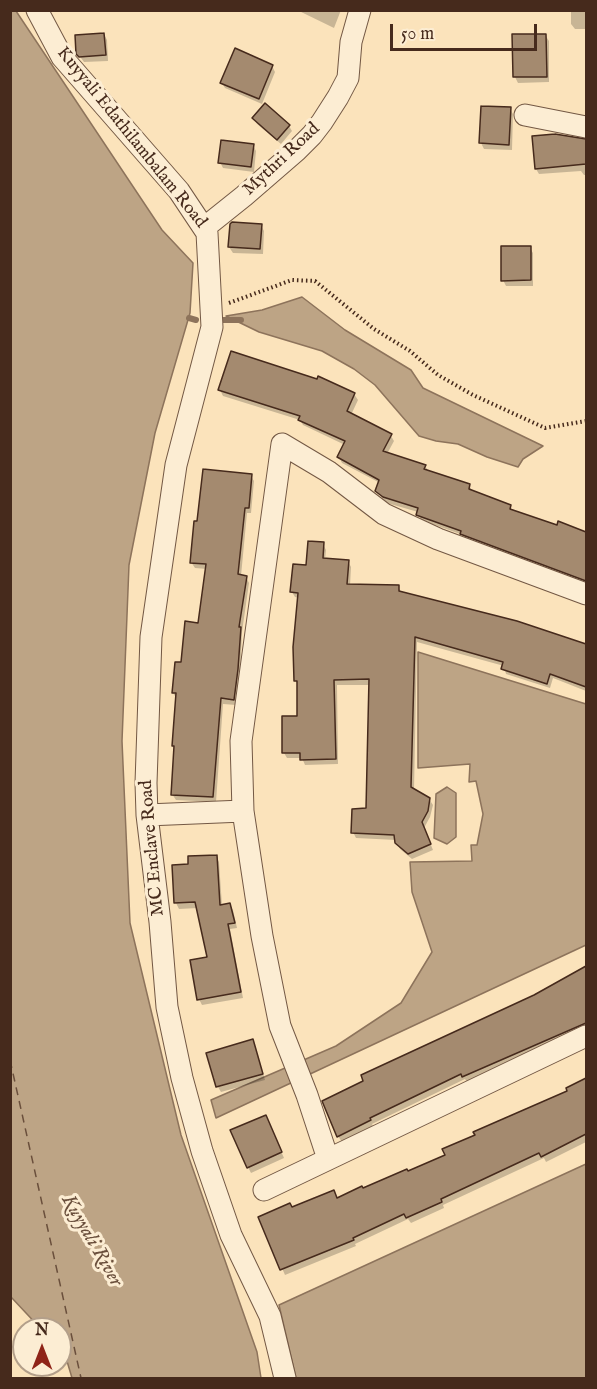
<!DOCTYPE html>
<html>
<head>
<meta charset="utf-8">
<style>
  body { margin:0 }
  #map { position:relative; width:597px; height:1389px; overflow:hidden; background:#fbe3bb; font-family:"IM FELL English",serif }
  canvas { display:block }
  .frame { position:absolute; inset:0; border:12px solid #462a1c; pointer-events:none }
  .north { position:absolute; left:12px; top:1317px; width:60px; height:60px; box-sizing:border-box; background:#fcedd3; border:2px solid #b39f8a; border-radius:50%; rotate:0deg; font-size:16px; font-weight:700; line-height:24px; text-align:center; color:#462a1c }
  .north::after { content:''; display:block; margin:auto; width:21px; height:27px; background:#8f2418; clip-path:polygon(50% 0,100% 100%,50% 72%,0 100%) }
  .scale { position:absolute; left:390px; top:24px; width:147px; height:27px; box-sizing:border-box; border:3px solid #462a1c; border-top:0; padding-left:8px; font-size:18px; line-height:21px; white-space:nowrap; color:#462a1c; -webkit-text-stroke:4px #fcedd3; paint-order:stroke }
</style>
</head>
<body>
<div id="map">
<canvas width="597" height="1389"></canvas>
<div class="frame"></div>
<div class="north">N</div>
<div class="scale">50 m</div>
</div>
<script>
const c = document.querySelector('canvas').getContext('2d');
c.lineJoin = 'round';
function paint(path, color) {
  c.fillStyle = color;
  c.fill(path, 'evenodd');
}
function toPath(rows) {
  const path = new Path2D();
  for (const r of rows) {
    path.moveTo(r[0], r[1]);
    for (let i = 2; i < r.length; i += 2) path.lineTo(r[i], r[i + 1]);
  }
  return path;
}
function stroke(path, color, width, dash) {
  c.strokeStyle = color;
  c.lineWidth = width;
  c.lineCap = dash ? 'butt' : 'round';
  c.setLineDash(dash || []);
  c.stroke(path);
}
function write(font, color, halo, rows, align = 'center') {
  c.font = font + ' "IM FELL English",serif';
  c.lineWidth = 6;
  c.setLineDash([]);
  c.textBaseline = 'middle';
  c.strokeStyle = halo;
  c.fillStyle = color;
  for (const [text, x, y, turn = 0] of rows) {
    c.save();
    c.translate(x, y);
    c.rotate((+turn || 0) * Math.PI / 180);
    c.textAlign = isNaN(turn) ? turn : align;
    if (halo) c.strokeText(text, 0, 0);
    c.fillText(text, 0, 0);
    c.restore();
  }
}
const water = toPath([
  [10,11,16,11,162,230,193,263,190,313,155,433,129,565,122,741,130,923,181,1135,257,1352,261,1378,72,1378,64,1351,60,1347,60,1329,41,1329,11,1297,10,11],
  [302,297,345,330,411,370,423,388,543,446,523,459,518,467,487,457,458,444,436,441,419,436,375,385,354,369,322,351,259,332,226,316,262,310,302,297],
  [418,652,586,704,586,945,216,1118,211,1100,336,1046,401,1003,432,952,412,892,410,862,472,861,471,845,477,845,483,814,476,781,469,782,470,764,418,768,418,652],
  [447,787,456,793,456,837,447,844,434,838,436,794,447,787],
  [586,1164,586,1378,296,1378,279,1305,586,1164]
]);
paint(water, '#bda485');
stroke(water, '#8d735b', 1.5);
paint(toPath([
  [297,10,341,10,334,28],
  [571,10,586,10,586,29,575,29,571,24],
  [104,34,107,40,108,61,84,62,78,54],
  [545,35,549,41,549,82,518,83,515,77],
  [272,66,275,72,262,104,225,88,222,83],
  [482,107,510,109,513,114,512,150,484,149,481,143],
  [254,118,289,126,292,131,281,144,257,124],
  [584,141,586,141,586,175,584,175,581,171,539,174,536,169],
  [253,145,256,151,254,172,223,168,220,162],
  [261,225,264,231,263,254,233,253,229,247],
  [530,248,533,253,533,286,506,286,503,280],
  [220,390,354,394,358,400,351,415,391,436,394,441,387,454,425,466,429,472,469,486,473,492,510,506,513,512,558,527,559,523,586,533,586,584,465,539,463,535,421,520,418,512,387,503,381,497,377,491,380,483,342,463,339,457,345,445,303,425,300,420,223,396],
  [251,476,254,481,251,513,247,513,241,576,246,577,249,583,242,632,240,676,236,705,223,704,216,802,176,800,172,794,175,749,173,746,177,699,173,693,182,664,199,624,207,569,195,568,191,562,198,523],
  [323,544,326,550,325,560,348,561,351,567,350,586,398,587,402,593,516,623,586,647,586,691,553,678,550,688,506,674,504,666,417,642,414,790,429,799,433,805,430,817,424,828,433,850,412,859,400,849,396,840,356,838,353,832,367,810,371,685,337,685,338,764,305,765,302,758,287,758,284,753,299,717,299,686,295,680,299,598,295,597,292,592],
  [216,856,219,862,222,906,230,905,233,910,237,928,230,929,243,998,202,1005,199,999,208,958,198,908,179,909,176,903,174,866,190,865],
  [586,968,586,1030,467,1082,465,1079,372,1124,373,1126,342,1142,338,1136,534,997],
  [253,1041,265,1080,221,1092,218,1087],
  [584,1081,586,1086,586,1142,546,1162,544,1158,443,1205,444,1208,411,1223,408,1219,355,1244,356,1246,285,1275,260,1218,292,1208,337,1200,408,1173,447,1156,569,1091],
  [268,1122,284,1158,251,1173,248,1167]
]), '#0003');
stroke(toPath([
  [189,318,196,320],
  [219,320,241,320]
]), '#8d735b', 6);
stroke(toPath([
  [10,1060,81,1378]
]), '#6a4f3c', 1.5, [8, 6]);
const building = toPath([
  [104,33,106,55,79,57,76,54,75,35,104,33],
  [512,34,546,34,547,77,513,77,512,34],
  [235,48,273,65,259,99,220,83,235,48],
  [265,103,290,125,277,140,252,118,265,103],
  [481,106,511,107,509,145,479,143,481,106],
  [555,134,586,139,586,164,535,169,532,136,555,134],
  [221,140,254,144,251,167,218,163,221,140],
  [232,222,262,224,260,249,228,247,230,224,232,222],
  [501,246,531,246,531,280,501,281,501,246],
  [231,351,317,379,318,376,355,393,347,411,392,434,383,451,426,465,424,469,470,484,469,489,511,505,510,509,557,525,558,521,586,532,586,581,460,534,461,531,416,515,418,508,383,497,375,491,379,480,337,457,345,441,298,420,300,416,218,390,231,351],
  [203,469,252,474,249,508,245,508,238,574,247,576,239,627,241,627,238,669,234,700,221,698,213,797,171,795,174,746,172,746,176,693,172,693,175,662,181,662,185,621,198,623,206,564,190,563,194,521,197,521,203,469],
  [308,541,324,542,323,558,349,560,347,584,399,585,399,591,517,621,586,644,586,687,550,674,547,684,501,669,503,662,415,637,411,787,430,798,428,811,422,822,431,844,408,854,395,843,394,835,351,833,352,809,366,808,369,679,334,680,336,759,300,760,300,753,282,753,282,716,297,716,297,681,294,681,293,647,298,593,290,592,293,564,306,565,308,541],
  [217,855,220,905,230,903,235,923,228,924,241,992,197,1000,190,960,207,957,195,902,174,903,172,865,188,864,188,856,217,855],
  [586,966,586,1023,462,1077,461,1074,370,1118,371,1120,337,1137,322,1101,363,1081,361,1075,534,995,586,966],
  [253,1039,263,1074,216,1087,206,1053,253,1039],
  [586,1078,586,1134,541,1157,539,1153,441,1199,442,1202,406,1218,404,1214,353,1238,354,1240,280,1270,258,1217,290,1203,292,1207,334,1190,337,1198,362,1186,363,1188,407,1169,408,1171,445,1155,442,1149,475,1135,473,1132,567,1091,566,1088,586,1078],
  [266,1115,282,1152,247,1168,230,1130,266,1115]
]);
paint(building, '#a48a6f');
stroke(building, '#462a1c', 1.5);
const street = toPath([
  [37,10,62,57,179,191,207,233,212,327,176,465,151,637,146,783,147,815,160,922,167,1007,182,1078,202,1151,231,1235,270,1316,285,1378],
  [525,115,586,127],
  [204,228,244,196,296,151,312,135,322,122,338,97,348,78,351,42,360,10],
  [243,811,262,936,280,1026,307,1095,328,1159],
  [147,815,243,811,241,741,282,444,329,472,384,514,438,539,586,594],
  [264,1190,586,1036]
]);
stroke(street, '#735844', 23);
stroke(toPath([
  [229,303,292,280,315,281,374,329,410,351,438,375,473,395,545,428,586,421]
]), '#462a1c', 4, [1.5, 3]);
stroke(street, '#fcedd3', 21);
write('18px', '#462a1c', '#fcedd3', [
  ["Kuyyali Edathilambalam Road",131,138,51],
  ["Mythri Road",282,160,-43],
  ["MC Enclave Road",153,848,-95]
]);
write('italic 20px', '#6a4f3c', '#fcedd3', [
  ["Kuyyali River",91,1241,60]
]);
</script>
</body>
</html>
